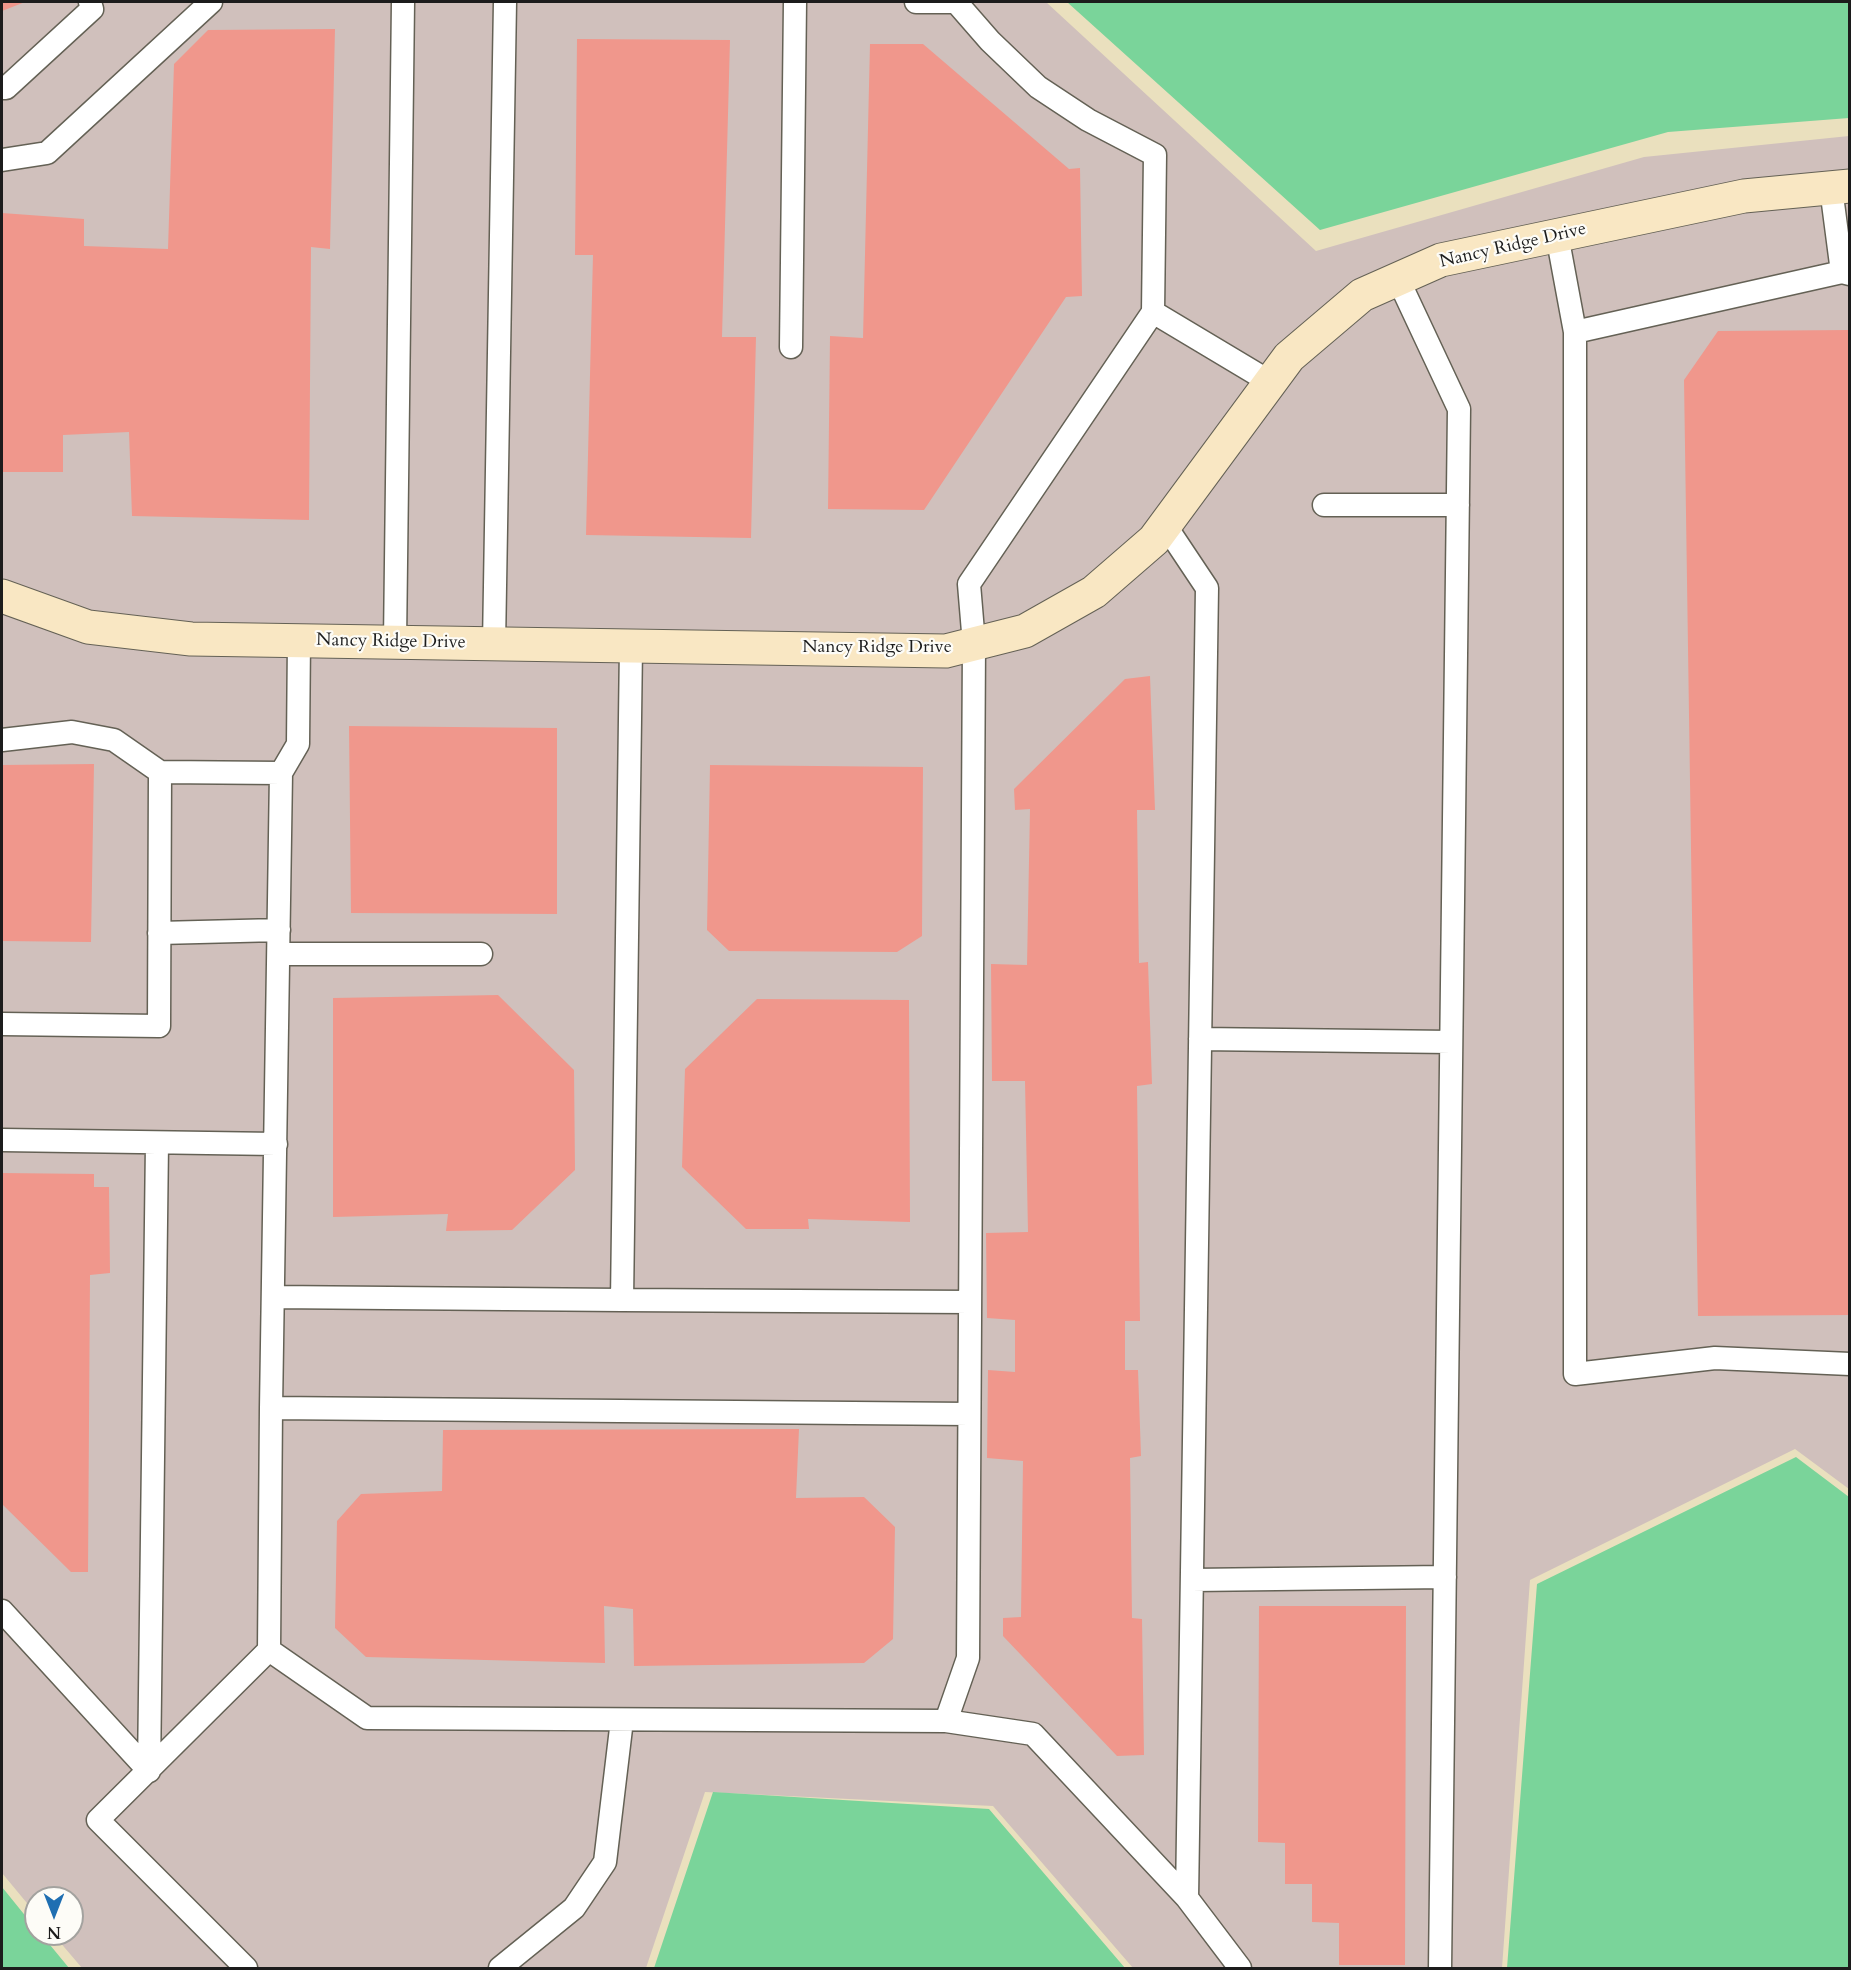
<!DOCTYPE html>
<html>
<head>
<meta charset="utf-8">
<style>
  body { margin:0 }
  #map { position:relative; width:1851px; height:1970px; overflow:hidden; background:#eae0be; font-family:Cardo,serif }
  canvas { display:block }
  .frame { position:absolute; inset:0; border:3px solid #1c1c1c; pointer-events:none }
  .north { position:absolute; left:24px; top:1886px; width:60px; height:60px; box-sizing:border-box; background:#fdfcf7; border:2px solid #a3a29f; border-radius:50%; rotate:180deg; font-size:16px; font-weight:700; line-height:24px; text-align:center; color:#1c1c1c }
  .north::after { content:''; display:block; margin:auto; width:21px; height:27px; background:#1f6fb2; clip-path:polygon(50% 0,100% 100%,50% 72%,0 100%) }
</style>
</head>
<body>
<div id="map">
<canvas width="1851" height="1970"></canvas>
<div class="frame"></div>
<div class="north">N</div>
</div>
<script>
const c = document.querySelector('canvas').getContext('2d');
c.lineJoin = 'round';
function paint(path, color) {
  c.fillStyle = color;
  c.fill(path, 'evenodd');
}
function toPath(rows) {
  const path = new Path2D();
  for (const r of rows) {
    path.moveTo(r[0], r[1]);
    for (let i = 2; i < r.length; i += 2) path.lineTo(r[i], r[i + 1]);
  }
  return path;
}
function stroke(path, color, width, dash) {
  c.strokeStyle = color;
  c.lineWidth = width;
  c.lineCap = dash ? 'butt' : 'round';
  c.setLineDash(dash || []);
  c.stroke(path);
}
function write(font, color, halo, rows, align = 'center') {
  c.font = font + ' Cardo,serif';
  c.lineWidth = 4.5;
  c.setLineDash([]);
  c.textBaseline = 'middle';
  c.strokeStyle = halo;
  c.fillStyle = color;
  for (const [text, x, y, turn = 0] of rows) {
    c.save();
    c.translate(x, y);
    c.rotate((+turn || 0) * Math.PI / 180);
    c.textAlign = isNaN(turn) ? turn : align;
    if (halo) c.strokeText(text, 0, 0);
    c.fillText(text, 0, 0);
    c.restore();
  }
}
paint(toPath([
  [2,2,1046,2,1316,251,1644,157,1849,136,1849,1489,1795,1449,1530,1580,1502,1968,1133,1968,993,1806,705,1792,646,1968,82,1968,53,1934,72,1934,72,1898,36,1898,36,1914,2,1873]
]), '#d0c0bc');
paint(toPath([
  [1067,2,1849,2,1849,118,1668,132,1320,230],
  [1796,1457,1849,1497,1849,1968,1507,1968,1537,1584],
  [713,1792,989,1809,1125,1968,654,1968],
  [2,1887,36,1929,36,1934,41,1934,69,1968,2,1968]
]), '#7ad49a');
paint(toPath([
  [2,2,25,2,2,11],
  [335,29,330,249,311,247,309,520,132,516,129,432,63,435,63,472,2,472,2,213,84,219,84,246,168,249,174,64,208,30],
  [577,39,730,40,722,337,756,337,751,538,586,535,593,255,575,255],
  [870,44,923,44,1069,169,1080,168,1082,296,1066,297,924,510,828,509,830,336,863,338],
  [1850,330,1850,1315,1698,1316,1684,380,1718,331],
  [1150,676,1155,810,1137,810,1139,963,1148,962,1152,1084,1137,1086,1140,1321,1125,1321,1125,1370,1138,1370,1141,1456,1130,1458,1132,1618,1142,1619,1144,1755,1117,1756,1003,1636,1003,1618,1021,1617,1023,1461,987,1458,988,1370,1015,1372,1015,1320,987,1318,986,1233,1028,1232,1025,1081,992,1081,991,964,1027,965,1030,809,1015,810,1014,789,1125,679],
  [349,726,557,728,557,914,351,913],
  [94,764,91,942,2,941,2,765],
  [710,765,923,767,922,936,897,952,729,951,707,930],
  [498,995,574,1070,575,1170,512,1230,446,1231,448,1214,333,1217,333,998],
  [757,999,909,1000,910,1222,808,1219,809,1229,746,1229,682,1167,685,1069],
  [2,1173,94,1174,94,1187,109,1187,110,1273,90,1275,88,1572,71,1572,2,1504],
  [799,1429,796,1498,864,1497,895,1527,893,1639,864,1663,634,1666,633,1609,604,1606,605,1663,366,1657,335,1628,337,1521,361,1494,442,1491,443,1430],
  [1259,1606,1406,1606,1405,1965,1339,1965,1339,1923,1312,1922,1312,1884,1285,1884,1285,1843,1258,1842]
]), '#f0978c');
const lane = toPath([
  [916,2,956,2,990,41,1038,87,1088,120,1155,155,1153,312,1270,382],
  [2,88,6,88,92,9,90,2],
  [2,160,47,153,211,2],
  [1831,188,1842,272,1850,274],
  [1557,235,1575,332,1575,1374,1715,1358,1850,1364],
  [1398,279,1459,409,1440,1968],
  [1575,332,1842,272],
  [791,347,795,2],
  [1324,505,1458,505],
  [1165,525,1207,588,1187,1898],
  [395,642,403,2],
  [494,644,505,2],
  [2,740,72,732,114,740,160,772],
  [159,933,279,930],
  [279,954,481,954],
  [2,1024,159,1026,160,772,281,773],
  [1200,1039,1451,1042],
  [2,1140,276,1144],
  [273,1297,622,1300,631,646],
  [622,1300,970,1302],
  [271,1408,281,773,298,744,299,640],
  [1192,1580,1445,1577],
  [2,1611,149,1771],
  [269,1650,271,1408,969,1414],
  [946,1721,968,1658,974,644,969,584,1153,312],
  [149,1771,157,1143],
  [246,1968,98,1820,269,1650,367,1718,946,1721,1033,1734,1187,1898,1240,1968],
  [500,1968,574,1908,605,1862,622,1720]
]);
const secondary = toPath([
  [2,596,88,627,191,639,946,651,1025,631,1094,592,1154,540,1289,357,1362,295,1441,260,1744,196,1850,186]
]);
stroke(lane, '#646155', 25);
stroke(secondary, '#646155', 35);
stroke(lane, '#fff', 22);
stroke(secondary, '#f9e7c3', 33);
write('18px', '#1c1c1c', '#fdfcf7', [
  ["Nancy Ridge Drive",1513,246,-13],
  ["Nancy Ridge Drive",391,642,1],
  ["Nancy Ridge Drive",877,648]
]);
</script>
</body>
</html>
